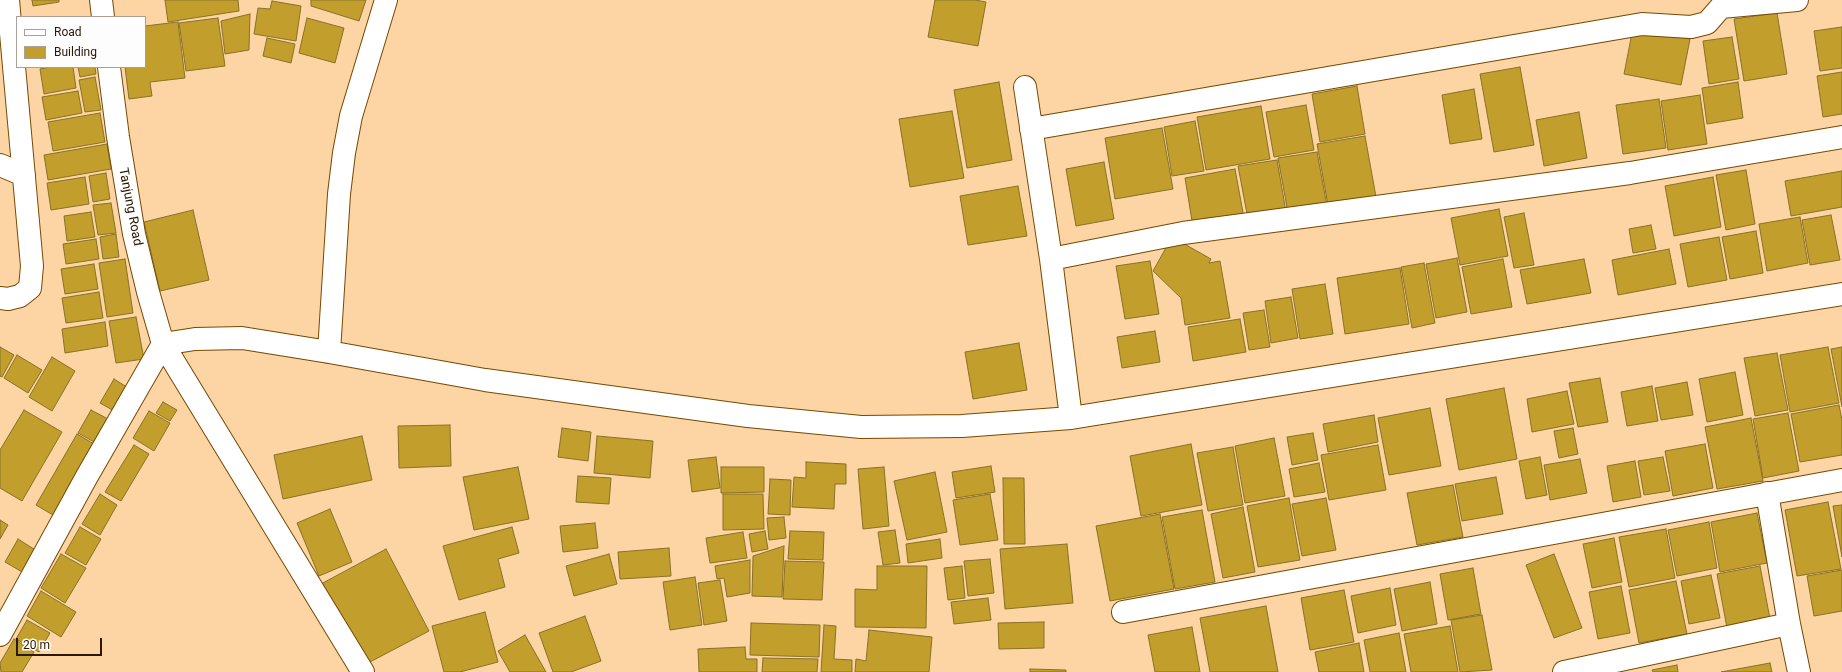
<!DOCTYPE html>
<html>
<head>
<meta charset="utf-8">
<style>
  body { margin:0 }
  #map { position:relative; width:1842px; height:672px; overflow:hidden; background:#fdd4a4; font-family:Roboto,sans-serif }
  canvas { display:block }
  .legend { position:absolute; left:16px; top:16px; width:130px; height:52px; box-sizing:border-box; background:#fdfdfd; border:1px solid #a9a198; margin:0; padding:5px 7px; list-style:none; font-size:12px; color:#2b1801 }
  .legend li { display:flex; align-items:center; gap:8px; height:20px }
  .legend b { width:20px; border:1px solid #a9a198 }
  .scale { position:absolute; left:16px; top:638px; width:86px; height:18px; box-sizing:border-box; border:2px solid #2b1801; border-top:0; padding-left:5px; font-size:12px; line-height:14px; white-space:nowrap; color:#2b1801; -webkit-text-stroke:3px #fdfdfd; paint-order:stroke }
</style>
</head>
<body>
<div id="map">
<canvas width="1842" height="672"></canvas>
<ul class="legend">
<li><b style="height:5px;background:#fff"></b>Road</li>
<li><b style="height:11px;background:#c29e2c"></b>Building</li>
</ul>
<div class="scale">20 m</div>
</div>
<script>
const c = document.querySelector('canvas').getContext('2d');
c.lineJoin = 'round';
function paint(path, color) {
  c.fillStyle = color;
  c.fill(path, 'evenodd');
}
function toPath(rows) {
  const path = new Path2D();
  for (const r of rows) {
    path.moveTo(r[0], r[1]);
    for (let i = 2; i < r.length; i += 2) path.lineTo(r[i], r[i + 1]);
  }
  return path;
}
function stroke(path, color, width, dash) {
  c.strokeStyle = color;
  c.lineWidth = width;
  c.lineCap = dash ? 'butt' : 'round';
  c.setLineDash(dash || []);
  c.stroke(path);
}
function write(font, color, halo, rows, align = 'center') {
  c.font = font + ' Roboto,sans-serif';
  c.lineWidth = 3;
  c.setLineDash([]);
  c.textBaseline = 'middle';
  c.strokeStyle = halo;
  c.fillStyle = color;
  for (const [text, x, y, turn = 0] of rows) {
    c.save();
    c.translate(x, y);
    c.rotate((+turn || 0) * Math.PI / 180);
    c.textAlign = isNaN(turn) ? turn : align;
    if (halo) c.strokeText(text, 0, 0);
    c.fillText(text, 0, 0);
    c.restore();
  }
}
const building = toPath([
  [32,0,59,0,59,2,33,6,32,0],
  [165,0,238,0,239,11,168,22,165,0],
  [311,0,366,0,359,21,311,6,311,0],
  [935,0,975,0,986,2,978,46,928,37,935,0],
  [272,1,301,6,296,41,254,34,258,8,270,9,272,1],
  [1777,13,1787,74,1744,81,1734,19,1777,13],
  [250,14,249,50,225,54,221,21,250,14],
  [218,18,225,66,186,71,179,23,218,18],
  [307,18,344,28,335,63,299,53,307,18],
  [178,22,185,78,150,82,152,96,129,99,125,67,145,67,145,26,178,22],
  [1842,27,1842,68,1820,71,1814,31,1842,27],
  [1633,28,1690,39,1681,85,1624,74,1633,28],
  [1732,37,1739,79,1709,84,1703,41,1732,37],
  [267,38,295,44,291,63,263,56,267,38],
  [50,67,73,67,76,88,44,94,40,69,50,67],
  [78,67,95,67,96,74,80,77,78,67],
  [1520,67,1534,145,1494,152,1480,74,1520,67],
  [1842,72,1842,114,1823,117,1817,76,1842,72],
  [95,77,101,110,85,112,79,80,95,77],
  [999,82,1012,160,967,168,954,90,999,82],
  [1738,82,1743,118,1707,124,1702,88,1738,82],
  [1357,86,1365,134,1320,142,1312,94,1357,86],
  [1474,89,1482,139,1450,144,1442,95,1474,89],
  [78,91,82,113,46,120,42,97,78,91],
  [1700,95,1707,144,1668,150,1661,101,1700,95],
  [1659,99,1666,148,1623,154,1616,105,1659,99],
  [1306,105,1314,150,1274,157,1266,112,1306,105],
  [1261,106,1270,159,1206,170,1197,117,1261,106],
  [952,111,964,178,910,187,899,119,952,111],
  [1579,112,1587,158,1544,166,1536,120,1579,112],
  [100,113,105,142,53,151,48,122,100,113],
  [1195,121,1204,171,1172,176,1164,127,1195,121],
  [1162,128,1173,189,1115,199,1105,138,1162,128],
  [1365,136,1376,197,1328,205,1317,144,1365,136],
  [107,144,111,169,48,180,44,155,107,144],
  [1317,152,1327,206,1288,213,1278,158,1317,152],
  [1277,160,1286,212,1248,219,1238,166,1277,160],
  [1104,162,1114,219,1076,226,1066,169,1104,162],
  [1235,169,1244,218,1193,227,1185,178,1235,169],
  [1746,170,1755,224,1726,230,1716,175,1746,170],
  [1842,171,1842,207,1791,216,1785,181,1842,171],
  [106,173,110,199,93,202,89,176,106,173],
  [85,177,89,204,51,210,47,183,85,177],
  [1713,177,1721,227,1674,236,1665,186,1713,177],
  [1018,186,1027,236,968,245,960,196,1018,186],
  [111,203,116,233,98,235,93,205,111,203],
  [1499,209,1508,256,1460,265,1451,218,1499,209],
  [193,210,209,280,160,291,144,222,193,210],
  [91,212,95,237,67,241,64,216,91,212],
  [1524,213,1534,265,1514,268,1504,217,1524,213],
  [1831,215,1840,260,1810,265,1802,220,1831,215],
  [1800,217,1808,263,1767,271,1759,224,1800,217],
  [1651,225,1656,249,1633,253,1629,229,1651,225],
  [1756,231,1763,273,1730,279,1722,237,1756,231],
  [116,234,119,257,103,259,100,237,116,234],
  [1172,237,1211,259,1209,263,1220,261,1230,318,1185,325,1181,298,1153,271,1172,237],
  [1719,237,1727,280,1688,287,1680,244,1719,237],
  [96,239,99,259,66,264,63,244,96,239],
  [1669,249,1676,284,1618,295,1612,260,1669,249],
  [1457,258,1467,312,1436,318,1426,264,1457,258],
  [125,259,133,313,107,317,99,263,125,259],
  [1503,259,1512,307,1471,314,1462,267,1503,259],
  [1584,259,1591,293,1527,304,1520,270,1584,259],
  [1150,261,1159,314,1125,319,1116,266,1150,261],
  [1424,263,1435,323,1412,328,1401,267,1424,263],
  [94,264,98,289,65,294,61,269,94,264],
  [1400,268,1409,324,1345,334,1337,278,1400,268],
  [1325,284,1333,334,1300,339,1292,289,1325,284],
  [99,292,103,318,66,323,62,298,99,292],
  [1291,297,1298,338,1271,343,1265,301,1291,297],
  [1264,310,1270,347,1249,350,1243,313,1264,310],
  [136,317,144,359,116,363,109,321,136,317],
  [1240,319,1246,352,1193,361,1188,327,1240,319],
  [105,322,108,346,65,353,62,329,105,322],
  [1155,331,1160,362,1122,368,1117,337,1155,331],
  [1019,343,1027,390,973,399,965,352,1019,343],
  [0,347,14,355,2,377,0,376,0,347],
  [1828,347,1839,403,1790,412,1780,355,1828,347],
  [1842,347,1842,407,1831,349,1842,347],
  [1777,353,1788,410,1755,416,1744,358,1777,353],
  [17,355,42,370,28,393,4,378,17,355],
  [52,357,75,371,52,411,29,397,52,357],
  [1735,372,1743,415,1707,422,1699,379,1735,372],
  [1600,378,1608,422,1578,427,1569,383,1600,378],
  [114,379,130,389,116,412,100,403,114,379],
  [1687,382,1693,415,1661,420,1655,388,1687,382],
  [1652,386,1658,421,1627,426,1621,392,1652,386],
  [1504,388,1517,459,1459,470,1446,399,1504,388],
  [1567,391,1574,424,1532,432,1527,399,1567,391],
  [163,402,177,410,170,421,156,413,163,402],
  [1839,405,1842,420,1842,455,1800,462,1791,414,1839,405],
  [1430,408,1441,466,1389,475,1378,418,1430,408],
  [24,410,62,432,22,501,0,488,0,450,24,410],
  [91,410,110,420,96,443,78,433,91,410],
  [149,411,170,423,154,451,133,438,149,411],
  [1788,413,1799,471,1763,478,1753,419,1788,413],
  [1374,415,1378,442,1328,452,1323,424,1374,415],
  [1751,418,1763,481,1717,489,1705,427,1751,418],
  [450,425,451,466,399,468,398,426,450,425],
  [562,428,591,432,588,461,558,457,562,428],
  [1573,428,1578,454,1559,458,1554,431,1573,428],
  [1313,433,1318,460,1292,465,1287,437,1313,433],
  [77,434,94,444,53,515,36,505,77,434],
  [362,436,372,480,283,499,274,455,362,436],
  [597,436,653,441,650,478,594,473,597,436],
  [1274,438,1285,496,1245,503,1235,446,1274,438],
  [1191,444,1202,505,1141,516,1130,456,1191,444],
  [1705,444,1713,488,1673,496,1665,451,1705,444],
  [134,445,149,454,121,501,105,492,134,445],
  [1378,445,1386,490,1329,500,1321,455,1378,445],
  [1233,447,1243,505,1208,511,1197,453,1233,447],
  [716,457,720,488,692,492,688,460,716,457],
  [1540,457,1547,495,1526,499,1519,461,1540,457],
  [1663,457,1670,491,1644,495,1638,461,1663,457],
  [1580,459,1587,493,1550,500,1544,465,1580,459],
  [1635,461,1641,497,1613,502,1607,466,1635,461],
  [806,462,846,464,846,484,835,484,834,509,792,507,794,477,806,478,806,462],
  [1319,463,1325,492,1294,497,1289,469,1319,463],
  [991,466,995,492,956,498,952,472,991,466],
  [518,467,529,519,474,530,463,477,518,467],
  [721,467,764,467,764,492,721,493,721,467],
  [884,467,889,526,863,529,858,469,884,467],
  [935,472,947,532,907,540,894,481,935,472],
  [578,476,611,478,609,504,576,502,578,476],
  [1496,477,1503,514,1462,521,1455,484,1496,477],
  [1003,478,1024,478,1025,544,1004,544,1003,478],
  [770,479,791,480,790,515,768,514,770,479],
  [1453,485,1463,537,1417,545,1407,493,1453,485],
  [100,494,117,505,100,535,82,524,100,494],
  [723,494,763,494,764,529,723,530,723,494],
  [990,494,998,540,960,545,953,500,990,494],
  [1289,498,1300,560,1258,567,1247,506,1289,498],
  [1326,498,1336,550,1302,556,1292,504,1326,498],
  [1828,502,1841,569,1797,576,1785,510,1828,502],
  [1842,505,1842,557,1833,506,1842,505],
  [1243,507,1255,572,1223,578,1211,514,1243,507],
  [330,509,352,562,319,576,297,523,330,509],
  [1202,510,1215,582,1175,589,1162,517,1202,510],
  [1757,513,1767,563,1720,572,1711,522,1757,513],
  [1160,514,1174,589,1110,601,1096,526,1160,514],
  [784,517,786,538,769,540,767,518,784,517],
  [0,520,8,525,0,539,0,520],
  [1709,522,1717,568,1677,576,1668,530,1709,522],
  [595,523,598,548,563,552,560,526,595,523],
  [80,527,101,539,86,565,65,553,80,527],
  [512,527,519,553,498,559,505,587,459,600,443,546,512,527],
  [1666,529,1675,578,1629,587,1619,537,1666,529],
  [895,530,900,563,883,565,878,532,895,530],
  [765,531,768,549,752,552,749,534,765,531],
  [790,531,824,532,823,560,788,559,790,531],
  [743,532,747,558,710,563,706,538,743,532],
  [1614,538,1622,582,1592,588,1583,544,1614,538],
  [18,539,37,551,24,573,5,562,18,539],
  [940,539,942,558,908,563,906,544,940,539],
  [1067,544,1073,603,1005,609,1000,549,1067,544],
  [784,546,782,597,752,596,753,556,784,546],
  [669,548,671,576,620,579,618,552,669,548],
  [386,549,429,631,368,663,321,584,386,549],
  [61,554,86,568,65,603,41,588,61,554],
  [609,554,617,584,574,596,566,566,609,554],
  [1554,554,1582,628,1554,638,1526,565,1554,554],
  [990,559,994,593,968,596,964,561,990,559],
  [750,560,750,593,727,597,724,578,717,579,715,566,750,560],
  [785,561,824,562,822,600,783,599,785,561],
  [877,566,927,566,926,628,855,627,855,589,877,590,877,566],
  [962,566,965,598,948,600,944,568,962,566],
  [1760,566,1770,619,1727,628,1717,574,1760,566],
  [1473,568,1481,614,1448,620,1440,574,1473,568],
  [1842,570,1842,611,1814,616,1807,576,1842,570],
  [1711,575,1720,618,1689,624,1681,581,1711,575],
  [695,577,702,625,670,630,663,582,695,577],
  [720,580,727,621,704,625,698,583,720,580],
  [1676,581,1687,634,1639,643,1629,590,1676,581],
  [1430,582,1437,624,1402,631,1394,589,1430,582],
  [1621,586,1630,633,1598,639,1589,592,1621,586],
  [1390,588,1396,625,1358,633,1351,596,1390,588],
  [1344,590,1354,642,1310,650,1301,598,1344,590],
  [41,591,76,612,61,637,27,616,41,591],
  [988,598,991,620,954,624,951,602,988,598],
  [1266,606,1278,672,1210,672,1200,618,1266,606],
  [485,612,498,662,460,672,444,672,432,626,485,612],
  [1482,615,1492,670,1460,672,1451,620,1482,615],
  [585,616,601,661,571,672,553,672,539,633,585,616],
  [27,620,50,633,39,652,16,639,27,620],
  [1044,622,1044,648,999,649,998,623,1044,622],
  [751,623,820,625,819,657,750,655,751,623],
  [824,625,836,626,834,659,852,660,852,672,821,672,824,625],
  [1450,626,1458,672,1411,672,1404,634,1450,626],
  [1192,627,1200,672,1155,672,1148,635,1192,627],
  [869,630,932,637,929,672,855,672,856,659,866,661,869,630],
  [1399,633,1406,672,1370,672,1364,640,1399,633],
  [525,635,546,672,510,672,498,651,525,635],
  [14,639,34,652,22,672,1,672,0,663,14,639],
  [1359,643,1364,672,1319,672,1315,652,1359,643],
  [745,647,746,659,757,659,757,672,699,672,698,649,745,647],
  [763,658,818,659,817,672,762,672,763,658],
  [1770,663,1772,672,1721,672,1770,663],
  [1677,665,1678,672,1653,672,1652,670,1677,665],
  [1030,669,1066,670,1066,672,1030,672,1030,669]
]);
paint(building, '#c29e2c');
stroke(building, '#897127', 1);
const minor = toPath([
  [101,0,103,17],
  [109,67,118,137,134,234,148,292,163,344,363,672],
  [1025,87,1051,259,1071,418],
  [1031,129,1642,24,1691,27,1707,23,1721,7,1797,0],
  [0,165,24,175],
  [1051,259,1183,233,1630,173,1842,137],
  [0,298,8,299,20,296,30,288,32,266,8,0],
  [163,344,195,339,242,338,329,352,485,380,748,416,861,427,962,426,1071,418,1842,294],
  [329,352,339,194,344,153,351,116,386,0],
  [1767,493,1789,624,1799,672],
  [1123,612,1842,480],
  [0,635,86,478,163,344],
  [1564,672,1789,624]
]);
stroke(minor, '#754901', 24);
stroke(minor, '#fff', 22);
write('13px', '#2b1801', '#fdfdfd', [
  ["Tanjung Road",130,207,79]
]);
</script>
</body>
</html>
